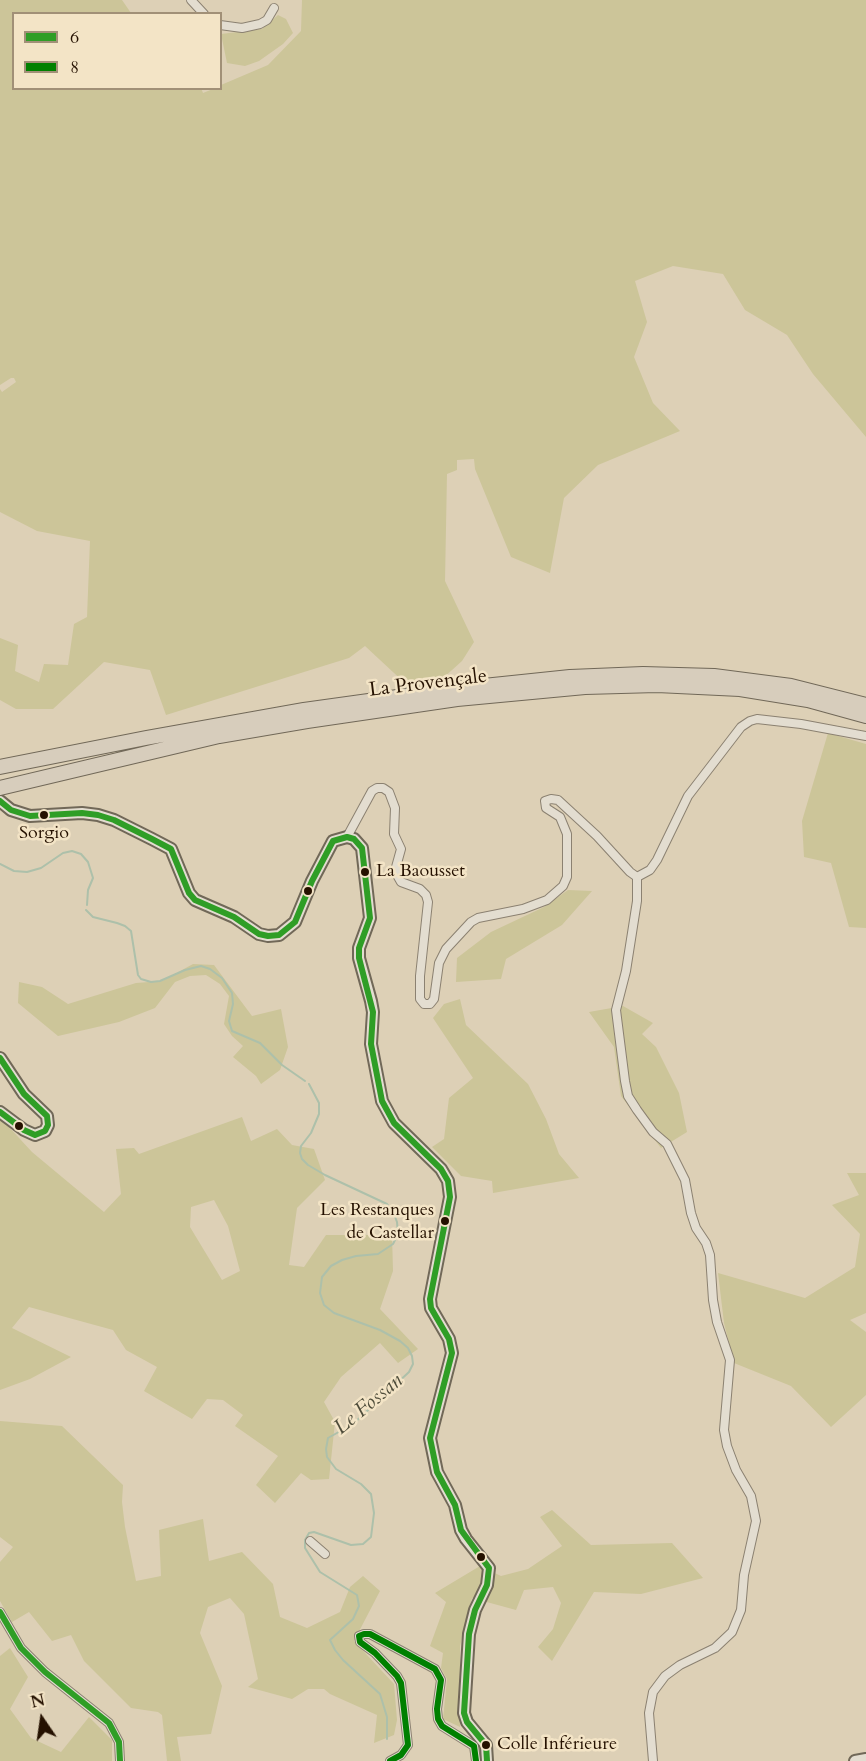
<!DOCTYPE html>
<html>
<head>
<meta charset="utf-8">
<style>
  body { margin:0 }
  #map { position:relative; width:866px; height:1761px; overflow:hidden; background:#ddd0b6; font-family:Cardo,serif }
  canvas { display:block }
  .legend { position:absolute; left:12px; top:12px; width:210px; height:78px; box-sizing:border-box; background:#f3e4c6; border:2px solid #a19077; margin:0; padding:8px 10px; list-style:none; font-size:18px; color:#251100 }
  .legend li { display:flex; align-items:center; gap:12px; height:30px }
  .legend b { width:30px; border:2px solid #a19077 }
  .north { position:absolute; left:12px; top:1689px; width:60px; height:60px; -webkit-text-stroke:4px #f3e4c6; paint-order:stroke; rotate:347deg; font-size:16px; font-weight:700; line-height:24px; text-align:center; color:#251100 }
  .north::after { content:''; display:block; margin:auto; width:21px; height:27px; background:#251100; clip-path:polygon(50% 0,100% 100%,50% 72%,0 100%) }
</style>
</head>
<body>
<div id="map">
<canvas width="866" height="1761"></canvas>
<ul class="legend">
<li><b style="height:8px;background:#2f9e26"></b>6</li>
<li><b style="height:8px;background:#008000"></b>8</li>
</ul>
<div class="north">N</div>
</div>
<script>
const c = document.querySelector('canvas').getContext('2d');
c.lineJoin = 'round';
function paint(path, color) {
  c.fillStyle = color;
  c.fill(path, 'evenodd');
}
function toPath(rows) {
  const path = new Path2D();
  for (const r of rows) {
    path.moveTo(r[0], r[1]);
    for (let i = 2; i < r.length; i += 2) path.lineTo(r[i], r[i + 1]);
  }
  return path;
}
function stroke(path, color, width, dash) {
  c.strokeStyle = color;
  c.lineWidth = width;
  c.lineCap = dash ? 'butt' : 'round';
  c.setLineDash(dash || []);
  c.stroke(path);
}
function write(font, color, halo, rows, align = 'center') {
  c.font = font + ' Cardo,serif';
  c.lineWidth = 5;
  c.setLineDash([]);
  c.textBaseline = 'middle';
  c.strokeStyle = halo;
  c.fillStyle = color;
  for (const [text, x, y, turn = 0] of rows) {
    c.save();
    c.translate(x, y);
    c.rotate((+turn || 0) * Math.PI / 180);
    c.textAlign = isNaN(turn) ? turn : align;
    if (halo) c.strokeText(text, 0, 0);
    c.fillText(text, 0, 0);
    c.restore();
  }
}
paint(toPath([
  [0,0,122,0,131,13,14,14,14,88,201,88,203,93,213,89,220,88,221,85,268,65,301,31,302,0,866,0,866,437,813,374,787,335,745,310,723,274,673,266,635,281,647,322,634,357,653,403,680,431,598,465,564,498,550,573,511,557,475,469,474,459,457,460,457,470,447,474,445,581,474,642,462,661,441,680,408,686,365,646,349,658,166,715,150,670,104,662,53,709,16,709,0,700,0,638,18,645,15,671,39,682,44,664,68,665,74,624,87,617,90,541,37,531,0,512,0,389,2,392,16,382,14,378,11,378,0,385],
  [278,15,286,19,293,33,283,44,259,61,245,66,227,63,221,34,262,29],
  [828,733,866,744,866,928,849,927,831,863,804,857,802,821],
  [568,890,592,891,562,925,506,959,501,979,456,982,457,958,491,932,544,907],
  [193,964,214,965,252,1016,281,1009,288,1047,280,1070,261,1084,256,1076,233,1057,243,1046,232,1036,224,1024,229,996,220,984,206,975,190,976,175,982,155,1008,119,1022,58,1036,18,1003,19,982,42,987,68,1004,136,983,162,981],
  [460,999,466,1025,528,1084,546,1119,559,1154,579,1178,493,1193,492,1181,461,1176,432,1147,444,1139,449,1098,473,1078,433,1018,444,1004],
  [623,1006,653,1023,642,1034,656,1047,679,1093,687,1132,661,1148,621,1096,614,1047,589,1012],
  [242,1117,251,1141,277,1129,292,1145,314,1149,325,1180,297,1208,289,1265,304,1267,326,1235,392,1235,393,1271,380,1309,418,1349,398,1363,380,1343,341,1377,324,1402,335,1422,329,1479,311,1480,301,1473,275,1503,256,1485,278,1456,235,1426,243,1415,223,1400,207,1399,192,1419,144,1391,157,1367,126,1350,113,1330,29,1307,12,1328,71,1357,30,1379,0,1390,0,1120,8,1126,32,1152,104,1212,121,1194,116,1149,134,1148,139,1154],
  [214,1200,228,1226,240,1271,222,1280,190,1227,191,1207],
  [847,1173,866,1173,866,1313,850,1320,866,1332,866,1395,831,1427,791,1386,734,1363,724,1323,718,1273,805,1298,855,1267,860,1234,832,1205,859,1195],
  [0,1421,62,1426,123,1485,122,1502,125,1527,136,1581,161,1576,159,1530,203,1519,209,1561,242,1552,273,1584,280,1617,307,1628,340,1612,350,1587,363,1576,380,1591,354,1641,394,1684,397,1720,394,1735,374,1743,377,1715,330,1694,324,1689,308,1689,292,1699,248,1687,258,1679,244,1614,230,1598,208,1607,200,1633,222,1686,211,1734,177,1737,181,1761,167,1761,162,1715,158,1712,131,1708,84,1661,71,1635,52,1641,29,1612,12,1622,0,1601,0,1562,13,1547,0,1537],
  [552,1510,591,1545,672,1543,703,1578,641,1594,594,1592,552,1661,538,1647,553,1629,561,1603,553,1587,524,1590,516,1610,472,1598,460,1646,460,1727,443,1719,447,1679,441,1668,443,1653,430,1646,446,1602,435,1593,480,1566,501,1576,528,1569,562,1546,540,1517],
  [10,1648,28,1677,10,1709,31,1738,61,1752,89,1717,112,1740,112,1761,0,1761,0,1656]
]), '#ccc599');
stroke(toPath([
  [0,864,14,871,27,872,41,868,63,853,72,851,81,854,88,862,93,878,88,890,87,905],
  [86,910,93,917,117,923,125,926,131,931,138,975,141,979,151,982,160,981,185,970,201,966,210,969,222,978,232,993,233,1004,229,1021,232,1031,260,1043,282,1065,305,1081],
  [309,1084,319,1103,319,1114,311,1133,301,1146,300,1153,302,1159,308,1165,325,1175,387,1204,394,1214,397,1222,398,1234,393,1244,378,1254,356,1256,342,1260,331,1266,322,1277,320,1293,324,1305,334,1313,380,1330,400,1341,408,1348,412,1356,413,1364,409,1372,353,1424,328,1438,326,1449,327,1457,336,1469,361,1484,371,1494,374,1513,371,1537,363,1544,351,1545,314,1532,309,1533,305,1540,305,1548,320,1572,357,1595,359,1606,353,1619,330,1640,335,1650,343,1660,380,1694,387,1717,387,1739]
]), '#adc0aa', 2);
const street = toPath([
  [191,0,204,14],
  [220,25,242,28,260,24,267,20,274,8],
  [347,837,372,791,377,788,383,788,389,792,395,808,394,834,401,849,396,867,397,875,401,882,420,889,426,895,428,902,420,976,420,999,424,1004,430,1004,434,999,439,963,446,949,471,922,478,918,523,909,547,900,563,886,567,877,567,834,560,817,546,808,545,801,551,799,558,800,597,836,630,872,637,877],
  [637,877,637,901,626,971,616,1010,625,1081,628,1096,637,1110,653,1132,667,1144,685,1180,691,1213,696,1228,706,1243,710,1255,713,1300,717,1322,730,1360,724,1430,727,1446,736,1470,751,1496,756,1521,744,1575,741,1610,732,1632,715,1648,680,1665,665,1676,653,1692,649,1713,653,1761],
  [637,877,650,870,657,860,688,796,741,727,750,721,757,719,801,724,866,736],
  [310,1541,325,1554],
  [0,1612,21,1648,45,1672,109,1723,119,1742,120,1761],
  [390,1761,401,1755,408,1745,401,1683,397,1676,375,1653,360,1642,359,1636,364,1634,370,1634,435,1669,441,1680,437,1709,438,1719,442,1726,474,1746,476,1761]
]);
const secondary = toPath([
  [0,801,11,810,30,816,82,813,98,815,114,820,152,839,171,849,189,893,195,900,234,917,259,934,268,936,279,935,295,922,312,881,333,841,347,837,354,839,362,848,370,918,359,948,359,958,371,1001,373,1012,371,1044,382,1101,394,1123,441,1169,448,1181,450,1197,430,1299,431,1308,449,1339,452,1353,430,1438,437,1472,455,1505,461,1530,466,1539,489,1568,487,1585,475,1610,469,1634,464,1713,467,1722,486,1745,487,1761],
  [0,1058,24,1094,47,1116,48,1125,45,1131,35,1135,24,1130,0,1112],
  [855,1761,866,1759]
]);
const highway = toPath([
  [0,767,146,738,304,710,455,689,570,677,643,674,714,676,791,686,866,705],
  [0,788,219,736,307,721,457,699,585,687,657,685,740,689,808,700,866,716]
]);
stroke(street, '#8b8171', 10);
stroke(secondary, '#716858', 14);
stroke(highway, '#716858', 16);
stroke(street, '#e3ddd0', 8);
stroke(secondary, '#e3ddd0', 10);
stroke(highway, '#d7cdbc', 14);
stroke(toPath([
  [0,801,11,810,30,816,82,813,98,815,114,820,152,839,171,849,189,893,195,900,234,917,259,934,268,936,279,935,295,922,312,881,333,841,347,837,354,839,362,848,370,918,359,948,359,958,373,1012,371,1044,382,1101,394,1123,441,1169,448,1181,450,1197,430,1299,431,1308,449,1339,452,1353,430,1438,437,1472,455,1505,461,1530,489,1568,487,1585,475,1610,469,1634,464,1713,467,1722,486,1745,487,1761],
  [0,1058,24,1094,47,1116,48,1125,45,1131,35,1135,24,1130,0,1112],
  [0,1612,21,1648,45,1672,109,1723,119,1742,120,1761]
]), '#2f9e26', 6);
stroke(toPath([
  [390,1761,401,1755,408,1745,401,1683,397,1676,375,1653,360,1642,359,1636,364,1634,370,1634,435,1669,441,1680,437,1709,438,1719,442,1726,474,1746,476,1761]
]), '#008000', 6);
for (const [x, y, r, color] of [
  [44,815,5,"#251100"],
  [365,872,5,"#251100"],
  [308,891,5,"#251100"],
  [19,1126,5,"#251100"],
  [445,1221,5,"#251100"],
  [481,1557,5,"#251100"],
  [486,1745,5,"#251100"]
]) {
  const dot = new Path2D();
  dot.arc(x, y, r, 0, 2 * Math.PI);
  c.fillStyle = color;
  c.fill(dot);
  stroke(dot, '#f3e4c6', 2);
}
write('18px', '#251100', '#f3e4c6', [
  ["Sorgio",44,834,"center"],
  ["La Baousset",376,872],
  ["Les Restanques",434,1211,"right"],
  ["de Castellar",434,1234,"right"],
  ["Colle Inférieure",497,1745]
], 'left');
write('20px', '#251100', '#f3e4c6', [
  ["La Provençale",428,684,-7]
]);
write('italic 21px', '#4e4c3a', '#f3e4c6', [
  ["Le Fossan",369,1405,-40]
]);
</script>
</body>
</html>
